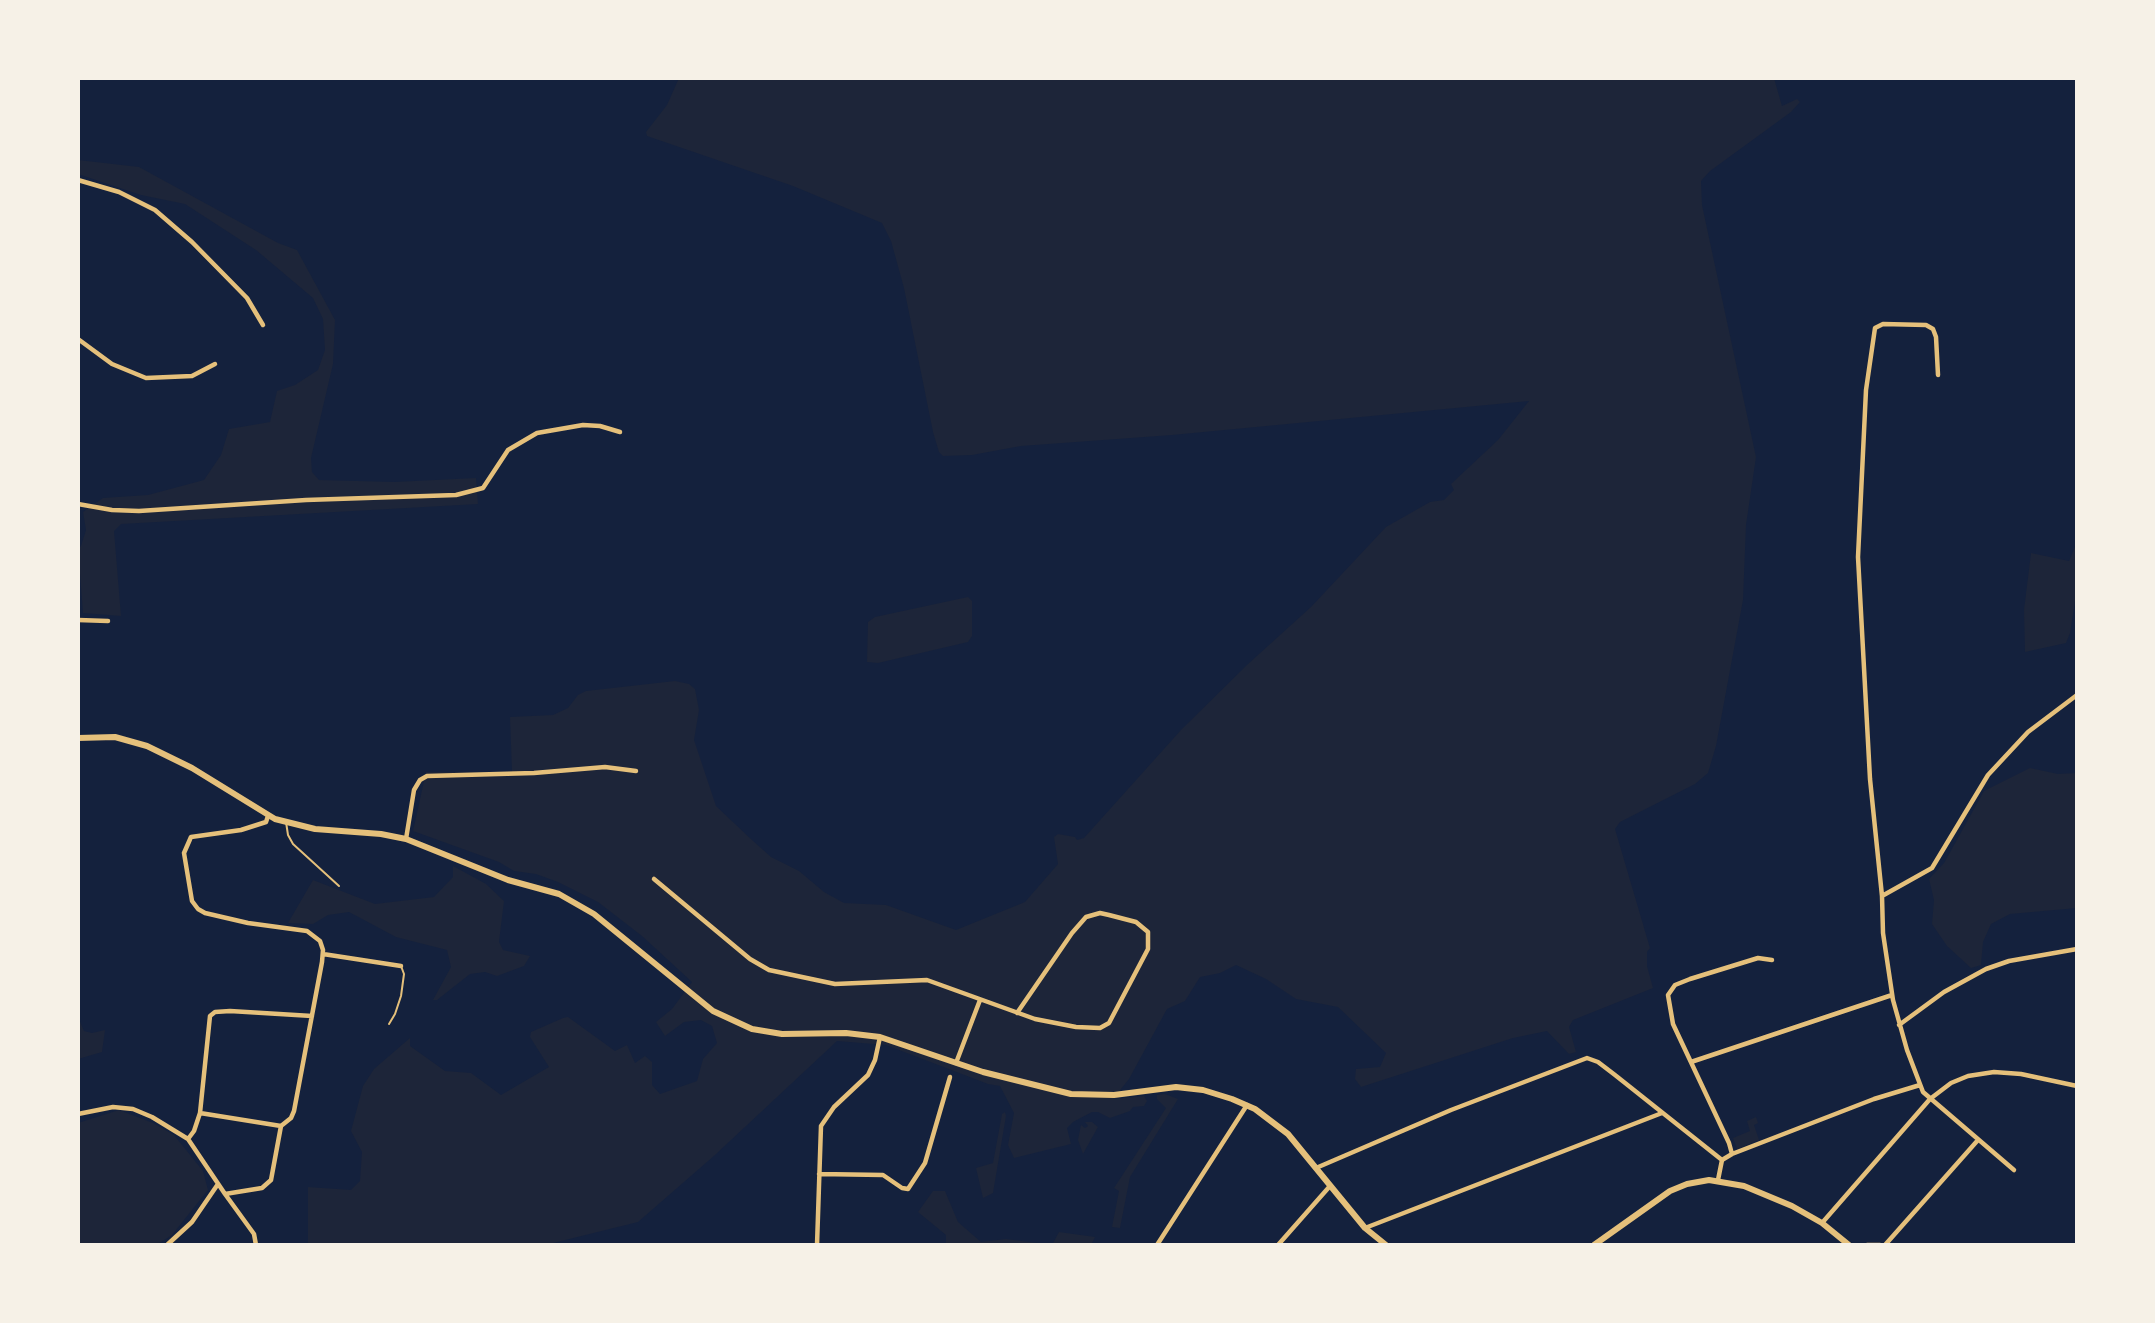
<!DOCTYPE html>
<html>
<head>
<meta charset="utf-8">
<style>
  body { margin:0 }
  #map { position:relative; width:2155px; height:1323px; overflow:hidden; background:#14213d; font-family:Signika,sans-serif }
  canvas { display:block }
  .frame { position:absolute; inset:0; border:80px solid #f6f1e7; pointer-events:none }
</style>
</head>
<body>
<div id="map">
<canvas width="2155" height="1323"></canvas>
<div class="frame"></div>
</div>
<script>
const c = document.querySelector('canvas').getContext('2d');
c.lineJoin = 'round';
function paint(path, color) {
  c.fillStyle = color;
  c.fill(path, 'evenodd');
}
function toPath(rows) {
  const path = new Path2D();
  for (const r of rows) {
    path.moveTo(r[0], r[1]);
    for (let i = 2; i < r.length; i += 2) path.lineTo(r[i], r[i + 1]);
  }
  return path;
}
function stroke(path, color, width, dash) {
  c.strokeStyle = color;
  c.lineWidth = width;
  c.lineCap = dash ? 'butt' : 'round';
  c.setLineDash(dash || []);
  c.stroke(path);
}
paint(toPath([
  [679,78,1774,78,1782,106,1797,99,1800,102,1791,112,1710,171,1701,181,1702,205,1756,457,1746,525,1743,600,1716,746,1708,773,1695,784,1620,822,1615,829,1650,948,1647,952,1647,966,1653,988,1573,1020,1569,1027,1576,1052,1569,1054,1547,1031,1513,1038,1361,1087,1355,1079,1356,1069,1380,1067,1386,1053,1338,1007,1296,999,1266,979,1236,965,1220,973,1200,977,1185,1001,1167,1009,1129,1079,1113,1099,1144,1096,1147,1101,1144,1106,1133,1107,1130,1111,1110,1118,1098,1112,1092,1112,1073,1122,1067,1128,1071,1144,1014,1158,1008,1145,1014,1113,1000,1086,988,1084,886,1045,837,1041,715,1155,638,1222,545,1245,308,1245,308,1187,351,1190,360,1181,362,1152,351,1131,363,1086,374,1069,410,1038,410,1046,445,1071,471,1073,501,1095,549,1067,530,1037,531,1032,563,1018,568,1017,615,1051,627,1045,635,1063,645,1056,652,1062,652,1085,660,1094,697,1081,703,1059,717,1043,712,1026,701,1020,684,1022,665,1036,656,1022,672,1009,692,982,642,936,598,902,558,882,536,874,514,871,499,862,413,831,426,772,512,772,510,717,553,715,568,708,578,695,586,691,675,681,689,684,695,689,699,710,694,740,716,806,752,840,771,857,799,871,824,892,844,903,886,905,956,930,1025,902,1058,864,1054,837,1058,834,1075,837,1077,840,1084,838,1181,730,1248,664,1311,607,1386,527,1430,502,1444,500,1454,490,1451,484,1498,440,1529,401,1172,435,1021,446,972,455,943,456,939,452,933,432,904,288,891,241,882,223,793,186,647,136,646,132,667,105],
  [78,160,139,167,278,243,297,250,335,320,333,364,311,458,312,472,319,480,394,482,476,478,478,504,121,524,114,531,121,616,83,613,78,548,81,546,86,530,83,512,103,498,148,495,204,480,221,455,229,429,270,422,277,391,295,385,318,370,325,350,323,319,313,298,256,250,185,204,141,195,78,174],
  [2077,542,2077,589,2070,633,2066,643,2025,652,2024,610,2031,553,2069,561],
  [968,597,972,601,972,636,968,642,878,663,867,662,868,622,875,617],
  [2030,768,2058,774,2077,773,2077,908,2010,914,1991,924,1983,942,1981,965,1971,968,1947,946,1932,924,1934,900,1929,879,1944,863,1984,791],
  [453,866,486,884,504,901,499,942,503,950,530,956,524,966,497,976,485,972,470,974,437,1000,433,1000,451,967,447,950,396,937,349,912,328,915,313,924,288,923,313,880,375,904,434,897,453,877],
  [78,1017,84,1031,92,1033,105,1030,102,1052,78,1059],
  [1165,1094,1178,1099,1130,1177,1120,1228,1112,1227,1119,1191,1114,1188,1166,1108,1157,1099,1157,1095],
  [119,1110,153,1123,174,1135,203,1171,208,1190,172,1235,156,1245,78,1245,78,1123],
  [1005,1112,1006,1116,993,1193,983,1198,976,1168,993,1163,1002,1114],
  [1756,1117,1758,1123,1754,1125,1759,1140,1737,1149,1733,1138,1750,1131,1747,1121],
  [1085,1122,1092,1122,1098,1127,1083,1154,1078,1140,1081,1125,1085,1128,1088,1126],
  [933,1191,945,1191,958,1222,981,1242,1006,1239,1052,1245,1059,1232,1095,1237,1091,1245,946,1245,946,1235,918,1212]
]), '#1d2539');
stroke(toPath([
  [286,822,288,835,293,844,339,886],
  [389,1024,395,1014,401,996,404,974,401,966]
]), '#e5c07b', 2);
stroke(toPath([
  [78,180,119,192,155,210,192,242,247,298,263,325],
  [78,339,112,364,146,378,192,376,215,364],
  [1938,375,1936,337,1933,329,1926,325,1883,324,1875,328,1866,390,1858,557,1870,779,1882,896,1883,933,1893,1000,1907,1050,1923,1092,2014,1170],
  [78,504,112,510,139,511,306,500,456,495,483,488,508,450,537,433,583,425,600,426,620,432],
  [78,620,108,621],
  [268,816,266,822,241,830,191,837,184,853,192,901,198,909,205,913,248,923,307,931,320,941,323,950,322,962,294,1111,291,1118,281,1126,271,1180,262,1188,225,1194,188,1139,194,1131,200,1113,210,1016,215,1012,230,1011,312,1016],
  [406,839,414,790,420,780,427,776,534,773,605,767,636,771],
  [654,879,750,959,769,970,835,984,927,980,1035,1019,1076,1027,1100,1028,1109,1023,1148,949,1148,932,1136,922,1109,915,1100,913,1086,917,1072,933,1017,1013],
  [1882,896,1932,868,1988,775,2028,732,2077,695],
  [323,954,401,966],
  [1899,1025,1944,992,1986,969,2009,961,2077,949],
  [1691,1062,1892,995],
  [956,1063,980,1000],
  [200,1113,281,1126],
  [78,1114,113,1107,133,1109,152,1117,188,1139],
  [1732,1154,1874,1099,1920,1085],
  [1722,1160,1732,1154,1729,1143,1673,1024,1668,995,1675,985,1690,979,1758,958,1772,960],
  [1316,1168,1451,1110,1587,1058,1598,1062,1615,1075,1722,1160,1718,1180],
  [819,1174,883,1175,902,1188,908,1189,925,1163,950,1077],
  [225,1194,254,1234,256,1245],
  [1822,1223,1930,1099,1951,1083,1968,1076,1994,1072,2021,1074,2077,1086],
  [1365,1228,1662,1113],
  [167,1245,192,1222,218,1184],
  [817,1245,821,1126,834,1107,868,1075,875,1060,880,1037],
  [1157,1245,1247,1105],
  [1278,1245,1330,1186],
  [1867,1245,1880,1245],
  [1885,1245,1978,1140]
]), '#e5c07b', 4.5);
stroke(toPath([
  [78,738,115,737,147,746,192,768,275,819,315,829,381,834,406,839,508,880,559,894,594,914,713,1011,752,1029,782,1034,846,1033,880,1037,983,1072,1071,1094,1114,1095,1176,1087,1203,1090,1232,1099,1255,1109,1288,1134,1365,1228,1386,1245],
  [1594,1245,1670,1191,1687,1184,1709,1180,1744,1186,1792,1206,1822,1223,1849,1245]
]), '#e5c07b', 6);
</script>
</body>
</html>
